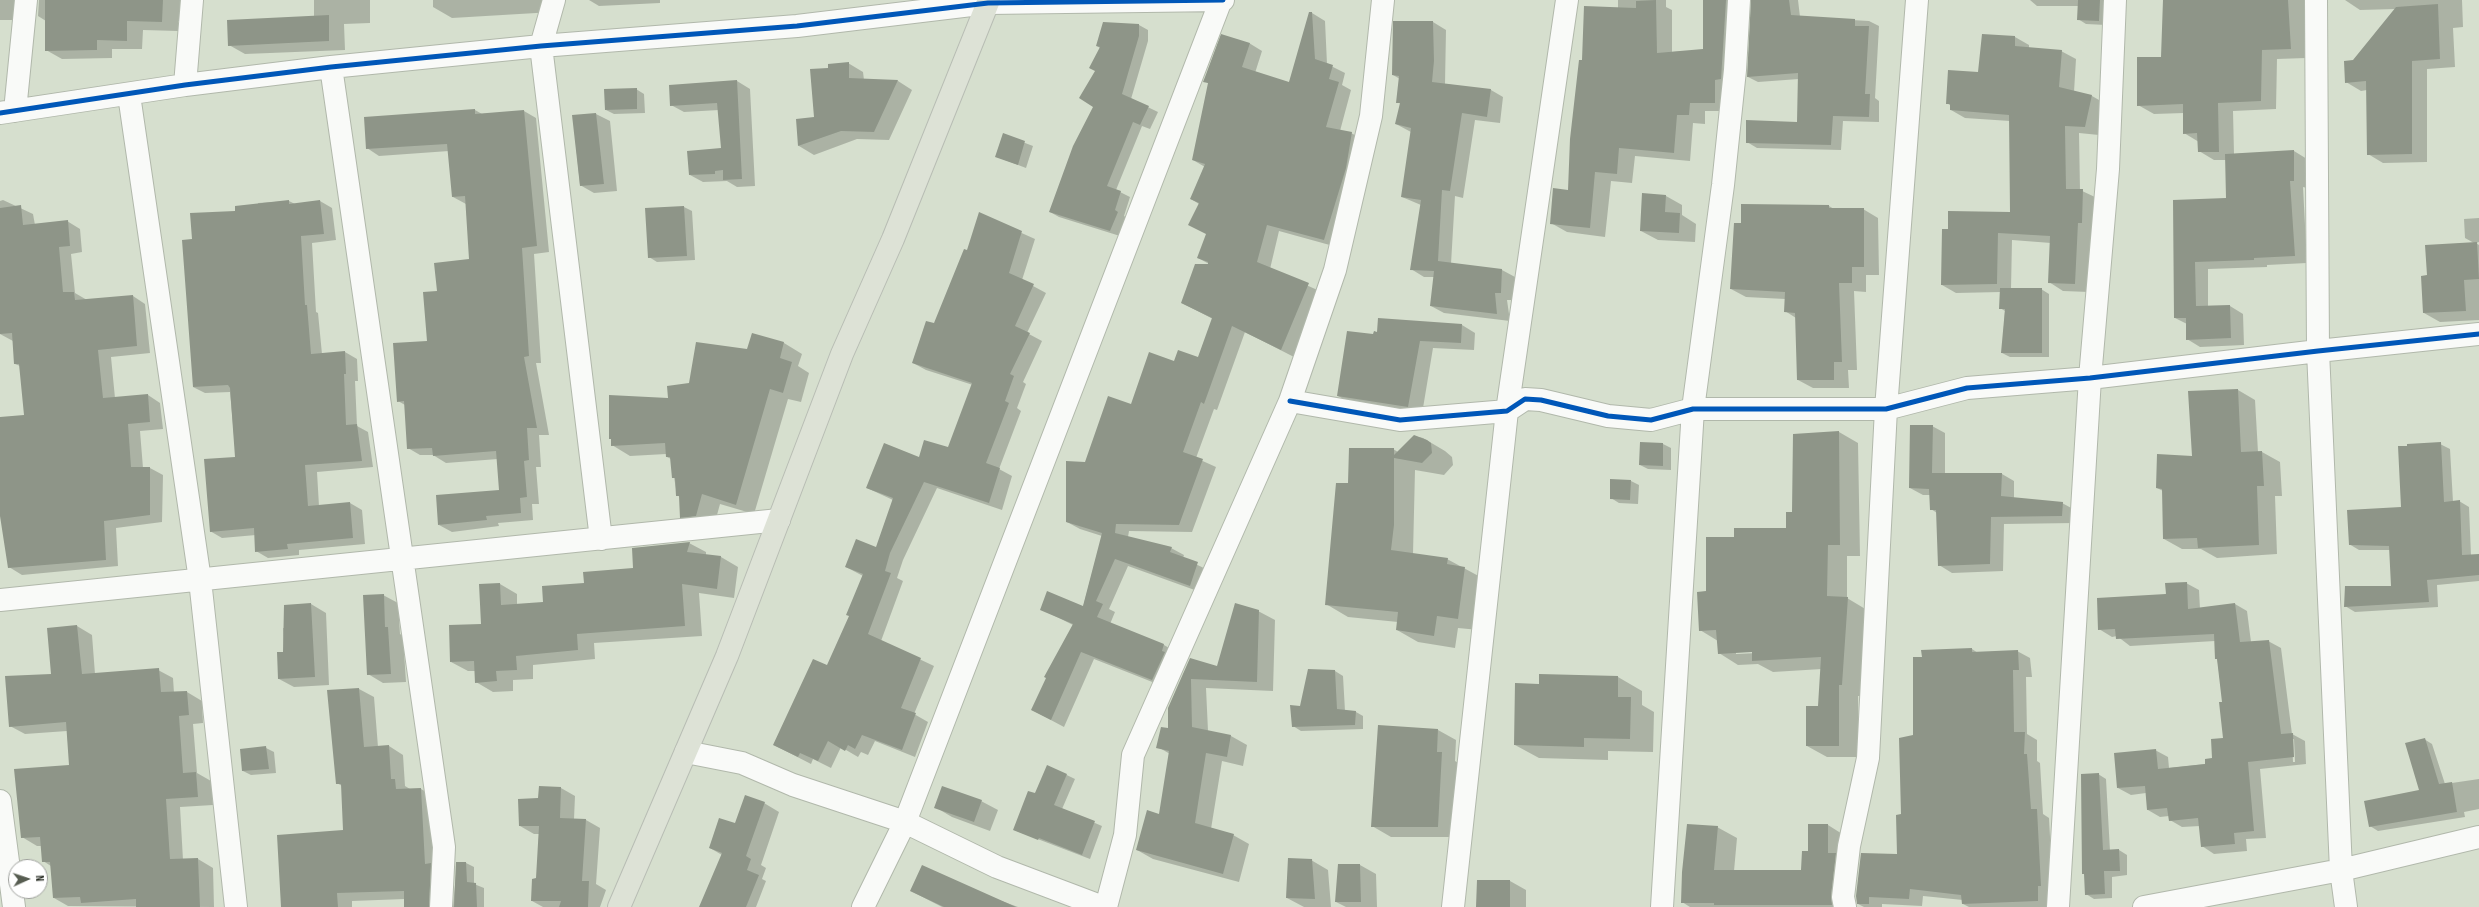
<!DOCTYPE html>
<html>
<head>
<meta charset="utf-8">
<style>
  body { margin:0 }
  #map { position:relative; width:2479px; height:907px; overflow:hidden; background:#d6dfce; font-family:"Sofia Sans Condensed",sans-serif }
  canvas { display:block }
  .north { position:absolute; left:8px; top:859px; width:40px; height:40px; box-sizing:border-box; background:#fff; border:1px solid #a0a29e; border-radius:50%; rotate:87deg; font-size:11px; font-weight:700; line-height:16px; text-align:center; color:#12170d }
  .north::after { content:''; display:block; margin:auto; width:14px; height:18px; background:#575d51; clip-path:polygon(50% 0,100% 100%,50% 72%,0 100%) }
</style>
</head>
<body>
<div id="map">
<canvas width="2479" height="907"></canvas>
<div class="north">N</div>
</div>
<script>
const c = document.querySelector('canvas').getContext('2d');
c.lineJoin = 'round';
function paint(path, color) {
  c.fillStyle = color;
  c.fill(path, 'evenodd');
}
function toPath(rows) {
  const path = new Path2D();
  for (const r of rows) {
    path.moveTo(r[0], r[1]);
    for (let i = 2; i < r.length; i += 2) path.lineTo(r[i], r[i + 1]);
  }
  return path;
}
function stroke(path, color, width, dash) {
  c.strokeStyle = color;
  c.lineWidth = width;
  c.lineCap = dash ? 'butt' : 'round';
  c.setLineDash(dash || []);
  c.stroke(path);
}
paint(toPath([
  [0,0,19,0,20,20,0,20],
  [39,0,183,0,182,21,178,21,178,31,143,30,142,49,112,49,112,58,62,59,46,50,46,21,38,16],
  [314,0,370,0,370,23,344,24,345,50,245,54,229,45,314,17],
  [433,0,552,0,553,12,452,18,433,7],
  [589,0,660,0,660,3,599,6],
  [1618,0,1666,0,1666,7,1672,10,1672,52,1704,50,1704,0,1735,0,1730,111,1705,111,1705,124,1693,123,1690,161,1635,156,1632,183,1611,181,1605,237,1567,232,1551,223,1569,191,1583,61,1618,9],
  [1751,0,1798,0,1800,17,1869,21,1879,26,1875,98,1879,101,1879,122,1843,121,1841,150,1757,148,1747,142,1798,123,1799,79,1758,82,1748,77],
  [2030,0,2108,0,2106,25,2086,24,2078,19,2078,6,2037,6],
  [2164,0,2305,0,2306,58,2277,59,2276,109,2233,111,2234,154,2294,151,2307,159,2307,188,2303,187,2307,263,2267,265,2267,267,2208,269,2208,307,2230,306,2243,314,2244,345,2200,347,2187,339,2187,324,2175,318,2174,201,2227,199,2226,160,2214,160,2199,151,2199,142,2184,133,2184,113,2154,114,2138,105,2162,58],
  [2345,0,2462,0,2463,27,2453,28,2455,67,2427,69,2427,162,2383,163,2368,154,2367,90,2361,91,2346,82,2354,61,2396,9,2360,10],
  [1312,13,1325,21,1327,64,1345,73,1342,85,1351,90,1340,131,1351,133,1364,140,1337,247,1279,231,1270,269,1322,292,1294,357,1245,332,1217,410,1214,409,1196,458,1216,467,1192,532,1129,531,1128,537,1171,548,1184,555,1183,558,1210,571,1203,593,1128,566,1109,609,1115,612,1110,624,1164,645,1176,652,1165,687,1094,659,1064,727,1032,710,1073,625,1041,609,1083,607,1102,536,1080,529,1067,522,1086,463,1131,405,1174,362,1198,358,1213,319,1182,303,1211,265,1198,258,1207,234,1199,204,1191,199,1205,167,1193,160,1209,84,1205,81,1249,43,1262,51,1255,73,1289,83],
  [1394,22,1433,22,1446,30,1445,84,1491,90,1503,97,1500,123,1475,120,1463,198,1455,196,1451,264,1502,270,1515,277,1514,300,1507,300,1510,321,1444,313,1431,306,1434,277,1424,277,1411,269,1421,205,1402,197,1411,132,1396,124,1401,104,1397,102,1400,79,1393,75],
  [1139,25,1148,30,1148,41,1131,99,1158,112,1150,129,1142,126,1116,190,1130,197,1124,216,1127,218,1120,236,1059,217,1050,212,1095,106,1096,71,1100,48,1097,46],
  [2015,37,2029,45,2029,48,2061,51,2076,59,2074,92,2092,96,2106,104,2099,135,2079,133,2080,190,2097,198,2089,292,2063,291,2049,282,2051,243,2012,240,2011,289,2041,289,2049,294,2049,357,2010,357,2002,353,2005,311,2000,308,2001,292,1956,293,1942,285,1949,230,2011,213,2010,121,1965,118,1951,110,1951,106,1947,103],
  [848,63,863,72,864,80,898,81,912,90,889,140,857,139,814,155,799,146,797,120,815,118],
  [737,81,750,89,755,186,737,187,727,181,703,182,690,175,722,149,719,110,684,112,671,105],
  [636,89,644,94,645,113,614,114,606,110],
  [475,110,482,114,524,111,536,118,549,252,534,254,541,363,536,363,549,435,539,435,541,467,536,467,539,504,532,504,533,520,498,523,499,526,452,532,439,525,500,491,498,459,446,463,433,455,420,455,408,448,405,405,398,401,428,342,438,292,470,260,466,204,453,197,449,151,379,156,367,148],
  [596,114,610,121,617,191,594,193,580,185,573,116],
  [1004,135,1033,146,1026,168,997,157],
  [1643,194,1666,196,1682,205,1682,215,1696,224,1695,242,1658,240,1641,231],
  [3,200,33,214,35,225,67,221,80,229,82,252,71,254,75,293,87,300,133,296,145,304,150,353,111,357,115,398,148,395,160,403,163,429,140,431,143,468,150,468,163,475,162,522,116,528,118,566,22,575,9,567,0,452,0,418,25,416,20,366,15,364,13,341,0,334,0,201],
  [289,201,295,204,320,201,332,208,336,240,312,243,316,312,318,313,322,354,345,352,357,359,358,381,355,381,357,426,368,432,373,467,317,472,319,506,350,503,362,510,365,544,299,550,299,555,268,558,256,551,256,535,222,538,210,531,236,458,230,392,205,393,193,387,193,240,236,212,258,205,258,203],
  [1829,206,1834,209,1863,209,1878,218,1879,275,1866,275,1866,292,1854,291,1857,370,1848,370,1849,388,1813,388,1798,380,1796,318,1785,311,1785,299,1746,297,1731,289,1742,224],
  [684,207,692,211,695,260,657,262,649,257,647,209],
  [979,214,1035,239,1022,280,1046,293,1027,333,1042,341,1023,382,1026,384,1017,408,1021,411,999,469,1012,476,1002,510,937,488,903,560,897,578,903,581,881,641,934,666,914,714,928,722,915,757,875,741,868,755,861,752,858,757,841,747,831,768,813,759,811,764,774,745,828,667,850,616,863,576,846,567,876,549,893,500,867,488,919,458,949,449,973,385,926,370,913,363,935,325,968,252],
  [2479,218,2479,242,2476,243,2479,245,2479,320,2440,322,2424,313,2428,276,2474,243,2465,238,2464,219],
  [1462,325,1475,333,1474,350,1433,348,1422,414,1352,404,1338,396,1374,336],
  [752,334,784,343,802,354,798,366,809,373,801,402,788,399,754,514,720,504,714,526,699,527,681,517,680,497,677,495,671,459,667,457,666,454,630,456,612,445,612,440,610,438,690,384,748,351],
  [2238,390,2255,400,2258,452,2262,452,2280,462,2282,496,2275,496,2277,554,2217,558,2201,549,2182,549,2164,539,2163,491,2157,488,2193,457],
  [1932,426,1945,433,1945,474,2002,474,2014,481,2014,498,2062,503,2075,510,2075,523,2004,524,2003,571,1952,573,1939,565,1937,513,1931,509,1931,495,1923,495,1910,488],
  [1839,432,1858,443,1860,556,1847,556,1847,598,1867,610,1861,696,1858,696,1859,757,1827,757,1807,746,1819,707,1822,669,1773,672,1758,664,1738,665,1719,653,1718,641,1700,630,1707,592,1735,538,1787,529,1793,513],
  [1757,651,1757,653,1736,654,1736,652],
  [1414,436,1423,438,1445,451,1452,457,1453,465,1444,475,1415,470,1413,554,1447,559,1486,580,1479,630,1458,628,1455,648,1418,642,1397,630,1398,622,1348,617,1326,604,1349,484,1393,449,1398,452],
  [1641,443,1663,444,1671,448,1671,470,1648,469,1640,465],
  [2440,444,2450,449,2453,502,2459,501,2469,507,2471,556,2479,555,2479,581,2437,585,2438,607,2355,612,2345,606,2392,587,2391,550,2359,550,2349,544,2402,508],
  [1631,481,1639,485,1638,504,1619,503,1611,498],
  [689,543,706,552,706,555,721,557,738,567,734,598,699,593,702,636,594,643,595,659,533,665,533,679,513,680,513,691,493,692,476,682,476,671,468,671,451,662,482,624,500,584,517,594,517,605,544,603,585,584,634,569],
  [2186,583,2199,590,2200,609,2235,604,2247,611,2251,642,2268,641,2281,648,2292,734,2305,741,2306,764,2260,769,2266,838,2246,839,2247,851,2214,854,2202,846,2200,826,2182,827,2170,820,2169,816,2160,817,2148,810,2146,793,2131,795,2118,788,2155,750,2168,757,2169,768,2206,764,2214,759,2224,739,2223,703,2215,641,2130,646,2117,636,2112,637,2099,629],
  [2292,739,2294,739,2295,762,2293,762],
  [383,595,398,603,400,634,403,636,406,682,383,683,368,674],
  [311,604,326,613,329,685,294,687,279,679,284,653,283,628,286,628],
  [1258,611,1275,620,1273,691,1206,688,1208,731,1231,736,1247,745,1243,766,1222,761,1211,829,1233,835,1249,844,1239,882,1153,859,1137,850,1160,815,1170,754,1158,747,1169,730,1190,660,1218,667],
  [77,626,92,635,95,674,158,670,173,678,174,693,187,692,202,701,203,723,193,724,197,773,211,781,213,805,180,807,183,860,198,859,213,868,214,907,68,906,54,898,51,866,43,861,42,846,37,846,22,837,70,766,67,731,25,734,10,726,52,675],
  [1972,649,1978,653,2017,651,2030,658,2032,677,2026,677,2027,734,2037,740,2037,761,2040,763,2043,814,2049,818,2053,892,2051,907,1969,907,1963,904,1963,900,1923,896,1922,906,1882,904,1882,907,1864,907,1858,904,1898,855,1923,658],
  [1335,671,1343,676,1345,711,1356,712,1363,716,1363,729,1301,731,1293,726,1301,707],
  [1540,675,1618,677,1642,691,1642,705,1654,712,1653,752,1608,751,1608,760,1539,758,1515,745,1540,685],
  [359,689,374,697,378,747,389,746,403,755,405,786,410,789,421,789,435,797,443,907,405,907,405,899,352,901,352,907,282,907,344,831,342,786,337,783],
  [1438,730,1456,740,1455,761,1460,764,1456,837,1391,837,1372,826],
  [2424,739,2432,744,2445,784,2479,779,2479,809,2464,812,2465,817,2378,831,2370,826,2420,791],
  [266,748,274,752,276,773,251,775,243,771,241,750],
  [1048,766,1075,779,1062,809,1102,826,1090,859,1014,830,1035,794],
  [2098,774,2106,779,2110,851,2119,850,2127,855,2127,875,2112,877,2112,898,2094,899,2086,894],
  [540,787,561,788,575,796,574,819,586,820,600,828,596,884,606,890,600,907,543,907,532,901,537,879,539,834,534,834,520,826,539,799],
  [981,801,998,810,990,831,952,817,935,807],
  [764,803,779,812,761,865,766,868,762,879,766,881,756,907,701,907,722,855,710,848],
  [1828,825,1847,837,1850,907,1690,907,1682,902,1717,827,1737,838,1734,871,1802,871,1809,852],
  [1311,860,1328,870,1331,907,1304,907,1287,898],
  [457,863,466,863,474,867,474,884,484,888,484,907,453,907],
  [1360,865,1376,874,1377,907,1346,907,1336,902],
  [1510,881,1526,890,1526,907,1477,907],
  [911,891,988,896,1018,907,942,907]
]), '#0003');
paint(toPath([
  [45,0,163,0,162,22,127,21,127,41,97,40,97,50,45,51],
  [1656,0,1657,53,1703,49,1703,0,1726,0,1721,79,1715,80,1715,103,1690,103,1689,115,1677,115,1674,153,1619,148,1617,174,1595,172,1590,228,1550,224,1553,188,1568,190,1570,139,1579,60,1582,60,1584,6,1636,8,1636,1],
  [1751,0,1789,0,1791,15,1855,19,1855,26,1869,26,1865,94,1870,94,1869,117,1833,116,1831,145,1746,143,1746,120,1797,122,1798,73,1747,77],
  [2078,0,2100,0,2099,21,2077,20],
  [2163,0,2288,0,2291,49,2262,50,2261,101,2218,103,2219,152,2198,152,2197,133,2183,134,2183,104,2137,106,2137,57,2161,57],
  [2438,4,2440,59,2412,61,2412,154,2367,155,2366,81,2345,83,2344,61,2353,60,2396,7],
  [1309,12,1312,12,1315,59,1333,65,1329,79,1339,82,1326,127,1352,132,1346,168,1324,240,1267,225,1257,262,1309,283,1281,350,1232,326,1204,404,1201,402,1183,452,1203,459,1179,525,1116,524,1115,533,1172,547,1170,552,1198,562,1190,586,1115,559,1096,601,1103,604,1097,617,1164,644,1162,651,1165,652,1152,680,1081,652,1051,720,1031,710,1046,678,1044,677,1073,624,1040,610,1047,591,1083,606,1102,533,1066,522,1066,461,1085,462,1108,396,1131,404,1149,352,1174,361,1178,350,1198,357,1212,318,1181,303,1195,264,1208,264,1208,262,1197,258,1206,234,1188,225,1199,203,1190,199,1205,164,1192,160,1208,83,1203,82,1205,77,1221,34,1250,43,1242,67,1289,82],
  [329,15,329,41,228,46,227,20],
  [1393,21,1433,21,1434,61,1432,82,1491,89,1487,117,1462,113,1450,191,1442,190,1438,261,1502,269,1501,293,1495,293,1497,314,1430,306,1434,271,1410,270,1421,200,1401,197,1411,128,1395,124,1400,103,1396,103,1399,76,1392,75],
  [1103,22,1139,24,1139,36,1122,94,1149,106,1140,125,1133,122,1107,186,1121,191,1115,210,1118,212,1110,231,1049,212,1073,146,1093,107,1079,98,1095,71,1089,68,1100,47,1096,46],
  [1982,34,2015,36,2015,46,2062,50,2059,87,2092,95,2085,127,2065,126,2066,189,2083,189,2082,223,2078,223,2075,284,2048,283,2050,236,1998,233,1997,284,1941,285,1942,229,1948,229,1948,211,2010,212,2009,115,1950,110,1950,104,1946,104,1948,70,1978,72],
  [849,62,849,78,898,80,874,132,841,131,798,146,796,119,814,117,810,69,828,68,828,64],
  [737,80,742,179,723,180,723,170,715,171,715,174,689,175,687,151,721,148,717,103,670,106,669,85],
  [637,88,637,109,605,110,604,89],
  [475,109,475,114,524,110,537,246,522,248,529,356,524,357,537,428,527,428,529,460,524,461,527,497,520,498,521,513,486,516,487,520,438,525,436,495,499,490,496,451,433,456,432,448,407,449,404,401,397,402,393,343,427,341,423,292,437,291,434,263,469,259,465,196,452,197,447,144,366,149,364,117],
  [596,113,604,184,580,186,572,115],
  [1003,133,1025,141,1018,165,995,157],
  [2294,150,2294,181,2290,181,2295,256,2254,258,2254,260,2195,262,2196,306,2230,305,2231,338,2186,340,2186,318,2174,318,2173,200,2226,198,2225,154],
  [1642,193,1666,195,1665,212,1680,213,1679,233,1640,231],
  [289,200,289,204,320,200,324,234,301,236,305,305,307,305,311,354,345,351,346,374,344,374,346,425,357,424,362,461,305,465,308,506,350,502,353,538,287,544,288,549,255,552,254,528,210,532,204,459,235,457,230,388,228,385,193,387,182,240,192,239,190,213,235,211,235,206],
  [1741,204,1829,205,1829,208,1864,208,1864,267,1852,267,1852,283,1839,283,1842,362,1834,362,1834,380,1797,380,1795,313,1784,312,1785,292,1730,289,1734,223,1741,223],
  [21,205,23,225,68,220,70,246,59,247,63,292,74,292,75,300,133,295,137,346,98,350,103,398,148,394,150,422,128,424,131,467,150,467,150,515,104,521,106,560,8,568,0,516,0,417,24,415,19,364,14,364,12,333,0,334,0,208],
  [684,206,687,256,648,258,645,208],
  [979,212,1022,231,1009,273,1034,284,1015,326,1030,333,1010,374,1014,376,1005,401,1009,403,986,463,1000,468,989,503,924,482,890,553,885,571,891,573,868,634,921,658,901,708,916,713,902,750,862,735,855,749,848,745,845,751,828,741,818,761,800,753,798,757,773,745,813,659,827,665,849,616,846,615,863,574,845,567,856,539,876,547,893,498,866,488,884,443,919,457,924,440,948,447,972,383,912,363,926,321,934,323,964,249,967,250],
  [2477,242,2479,279,2464,280,2466,311,2423,313,2421,276,2427,275,2425,245],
  [2000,288,2042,288,2042,353,2001,353,2005,309,1999,309],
  [1378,318,1462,324,1461,343,1420,341,1408,407,1337,396,1347,331,1373,334,1374,331,1377,332],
  [752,333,784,342,780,358,792,362,783,393,770,389,736,505,702,494,696,516,680,518,679,496,676,496,675,478,672,478,670,457,666,457,665,443,611,446,611,439,609,439,609,395,668,398,667,386,689,383,696,342,747,349],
  [2238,389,2241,452,2262,451,2264,486,2257,486,2259,545,2198,548,2197,538,2163,539,2162,489,2156,488,2157,454,2192,456,2188,391],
  [1910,425,1933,425,1932,473,2002,473,2001,496,2063,502,2062,516,1991,517,1990,564,1938,566,1936,510,1930,510,1929,489,1909,488],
  [1839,431,1840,545,1828,545,1827,596,1848,597,1842,685,1839,685,1839,746,1806,746,1806,706,1818,706,1821,657,1752,661,1752,652,1718,654,1716,630,1699,631,1697,592,1706,591,1706,537,1734,537,1734,528,1786,528,1786,512,1792,512,1793,434],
  [1414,435,1427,440,1431,443,1432,453,1422,463,1394,458,1394,525,1391,550,1448,558,1447,564,1465,567,1458,619,1437,616,1434,636,1396,630,1398,612,1325,605,1336,483,1348,483,1349,448,1394,448,1394,455],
  [1640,442,1663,443,1663,466,1639,465],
  [2441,442,2444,502,2460,500,2462,555,2479,554,2479,575,2427,580,2429,602,2344,607,2345,586,2391,586,2389,546,2349,545,2347,510,2401,507,2398,446,2407,446,2407,444],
  [1610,479,1631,480,1630,500,1610,499],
  [690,542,687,552,721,556,717,589,682,584,685,626,577,634,578,650,516,656,517,670,496,671,497,681,475,683,474,661,450,662,449,625,481,624,479,584,500,583,501,605,543,602,542,586,584,583,583,572,633,568,632,548],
  [2187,582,2188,609,2235,603,2240,642,2269,640,2281,734,2293,733,2294,757,2248,762,2254,831,2234,833,2235,844,2201,847,2198,818,2169,821,2167,808,2147,810,2145,786,2117,788,2114,753,2156,749,2158,769,2205,764,2205,759,2212,758,2211,739,2223,738,2219,702,2222,702,2217,659,2215,659,2214,634,2116,639,2115,629,2098,630,2097,598,2166,594,2165,583],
  [384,594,385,627,388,627,391,674,367,675,363,595],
  [311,603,315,677,278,679,277,652,283,652,284,605],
  [1235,603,1259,610,1257,682,1191,679,1192,727,1231,735,1227,757,1206,753,1195,823,1234,834,1223,874,1136,850,1147,810,1159,814,1169,751,1156,748,1161,727,1168,728,1168,708,1190,658,1217,666],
  [77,625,82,674,159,668,161,692,187,691,189,715,179,716,183,773,196,772,198,797,166,799,170,859,198,858,200,907,136,907,136,899,81,903,80,897,53,898,50,862,42,862,40,837,21,838,14,769,69,765,66,722,9,727,5,676,51,674,47,628],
  [1972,648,1972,652,2018,650,2019,670,2013,670,2014,732,2025,732,2024,754,2027,754,2031,809,2037,809,2041,886,2038,886,2038,901,1962,904,1961,895,1910,889,1909,899,1869,897,1869,904,1857,904,1856,896,1861,853,1897,854,1896,815,1901,814,1899,738,1913,735,1913,657,1922,657,1921,650],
  [1308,669,1335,670,1337,709,1356,711,1355,725,1292,727,1290,705,1300,706],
  [1539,674,1618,676,1618,697,1631,697,1630,739,1584,738,1584,747,1514,745,1515,683,1539,684],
  [359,688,364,747,389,745,391,779,395,779,396,789,421,788,425,864,431,863,429,907,404,907,404,891,337,893,338,907,281,907,277,835,343,830,341,784,336,784,327,690],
  [1378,725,1438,729,1437,752,1442,752,1438,827,1371,827],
  [2425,738,2439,784,2452,782,2457,812,2369,827,2364,801,2419,790,2405,743],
  [266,746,269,769,242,771,240,749],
  [1047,765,1067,774,1054,805,1095,821,1082,855,1039,838,1038,840,1013,830,1028,791,1035,793],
  [2099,773,2103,850,2119,849,2120,871,2104,871,2105,894,2085,895,2084,874,2082,874,2081,774],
  [539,786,561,787,560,818,586,819,582,881,589,881,588,907,559,907,561,901,531,901,532,879,536,878,539,826,519,826,518,799,538,798],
  [942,786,982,800,974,822,934,808],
  [745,795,765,802,746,856,751,859,747,870,759,875,746,907,699,907,722,853,709,848,719,818,735,823],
  [1687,824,1718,826,1714,870,1801,870,1802,851,1808,851,1808,824,1828,824,1828,853,1836,853,1831,896,1832,905,1714,905,1714,903,1681,903,1682,872],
  [1288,858,1312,859,1315,899,1286,898],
  [456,862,466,862,467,882,476,883,477,907,454,907],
  [1338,864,1360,864,1361,902,1335,902],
  [922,865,1016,907,944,907,910,891],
  [1477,880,1510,880,1510,907,1476,907]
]), '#8e9588');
const minor = toPath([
  [554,0,541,46,601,539],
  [2316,0,2318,351,2341,870,2346,907],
  [331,67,444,847,441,907],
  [185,85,192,0],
  [129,95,200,580,236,907],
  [15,111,26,0],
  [0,113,185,85,331,67,541,46,797,26,988,3,1223,0],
  [1290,401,1400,420,1507,411,1525,399,1541,400,1608,416,1651,420,1693,409,1886,409,1967,388,2090,378,2318,351,2479,334],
  [0,600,779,520],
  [686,752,742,763,793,785,905,822,997,867,1103,907],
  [0,801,14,907],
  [863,907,905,822,1221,0],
  [1106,907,1125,835,1133,755,1290,401,1335,270,1371,116,1383,0],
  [1453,907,1507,411,1567,0],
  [1662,907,1693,409,1723,185,1735,70,1739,0],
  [1845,907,1843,897,1849,846,1868,758,1886,409,1917,0],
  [2058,907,2090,378,2108,169,2115,0],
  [2144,907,2341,870,2479,837]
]);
const major = toPath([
  [619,907,727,656,842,354,893,239,989,0]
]);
stroke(minor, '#b1b8ab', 24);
stroke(major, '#b8bdb4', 24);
stroke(minor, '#f9faf8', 22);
stroke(major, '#dde2d6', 22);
stroke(toPath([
  [0,113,185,85,331,67,541,46,797,26,988,3,1223,0],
  [1290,401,1400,420,1507,411,1525,399,1541,400,1608,416,1651,420,1693,409,1886,409,1967,388,2090,378,2318,351,2479,334]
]), '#0057b8', 5);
</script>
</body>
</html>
